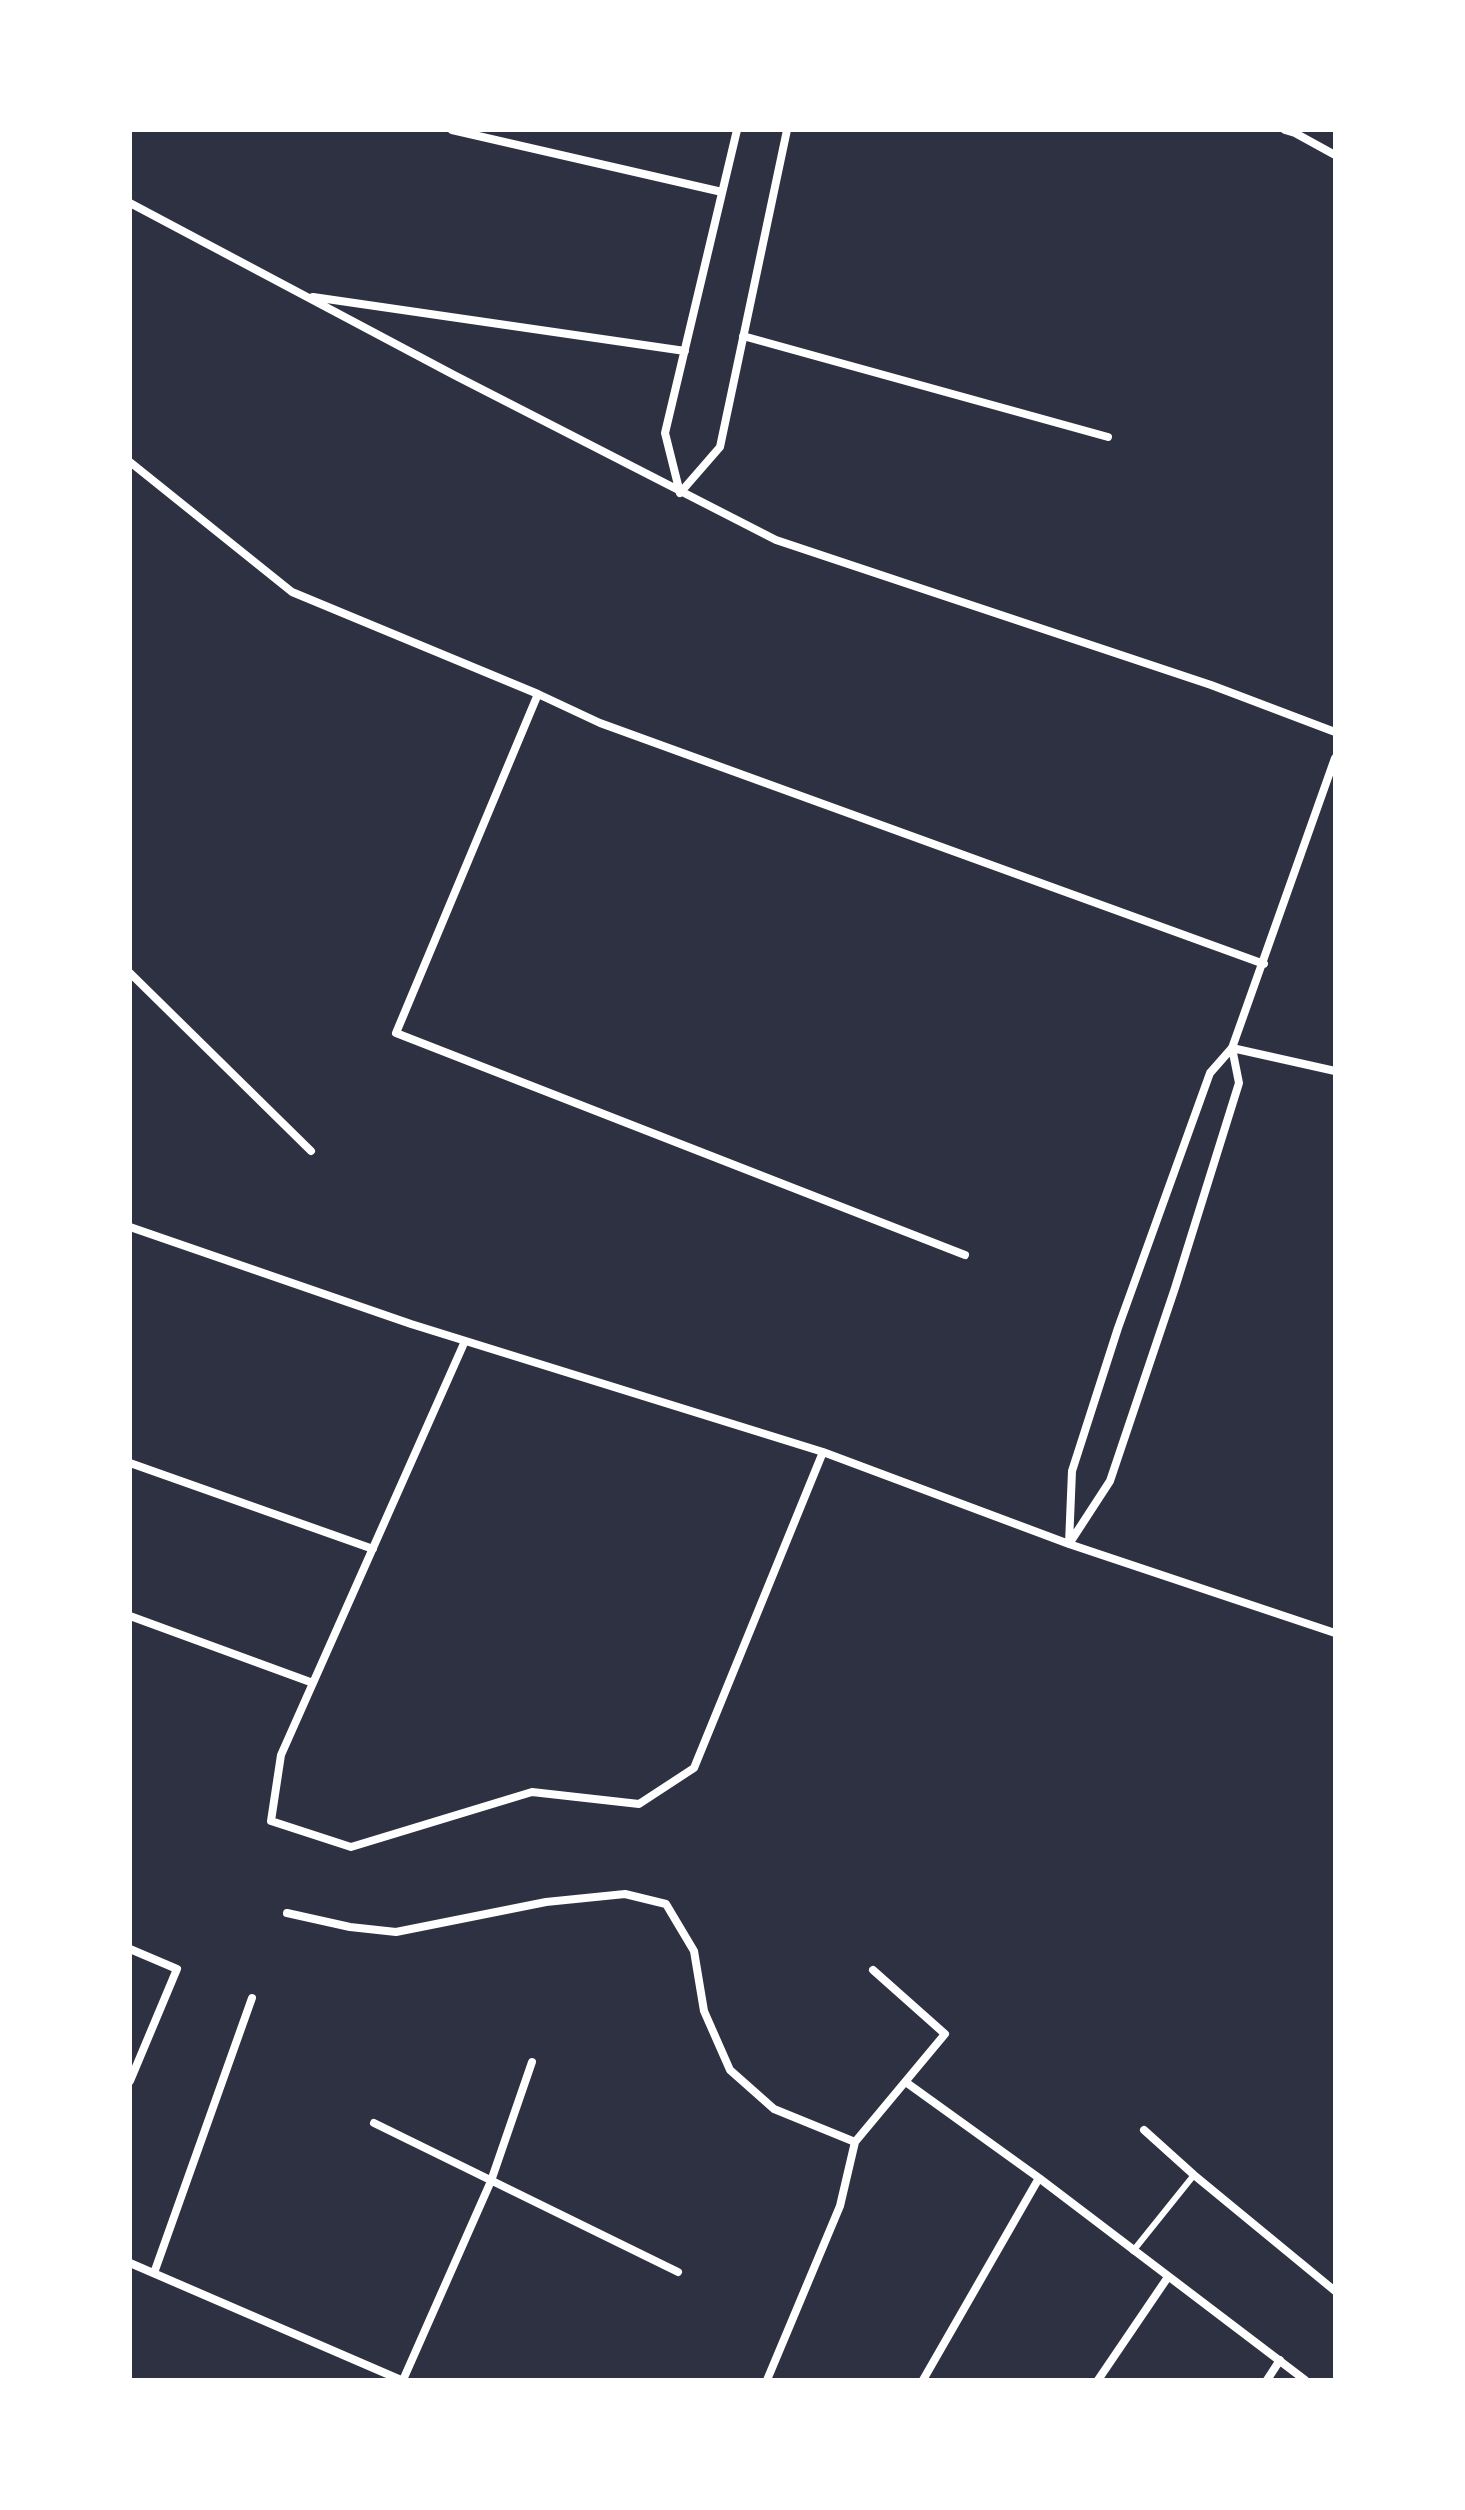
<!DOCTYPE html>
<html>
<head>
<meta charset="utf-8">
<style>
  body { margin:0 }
  #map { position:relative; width:1465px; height:2510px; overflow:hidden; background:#2d3142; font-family:"DejaVu Sans",sans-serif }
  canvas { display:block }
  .frame { position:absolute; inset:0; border:132px solid #fff; pointer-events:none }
</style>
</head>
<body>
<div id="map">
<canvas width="1465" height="2510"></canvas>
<div class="frame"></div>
</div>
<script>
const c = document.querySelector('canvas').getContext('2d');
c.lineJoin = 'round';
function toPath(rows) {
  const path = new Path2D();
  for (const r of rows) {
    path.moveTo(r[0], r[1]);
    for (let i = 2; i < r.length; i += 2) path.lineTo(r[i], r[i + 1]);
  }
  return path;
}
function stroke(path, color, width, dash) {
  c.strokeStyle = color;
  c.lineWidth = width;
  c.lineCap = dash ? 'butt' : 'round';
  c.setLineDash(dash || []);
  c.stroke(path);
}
stroke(toPath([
  [1133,2251,1194,2175]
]), '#fff', 6);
stroke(toPath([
  [452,130,722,192],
  [1285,130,1295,133,1335,155],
  [130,203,454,375,776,540,1211,685,1335,732],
  [313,297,685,351],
  [743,336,1108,437],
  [130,462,292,592,538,694,600,723,1264,964],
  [680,493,720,447,787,130],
  [680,493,665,433,737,130],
  [538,694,396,1033,965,1255],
  [1335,758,1232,1048,1335,1071],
  [130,973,311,1151],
  [1232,1048,1239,1083,1175,1288,1110,1481,1069,1544,1072,1471,1118,1328,1210,1073,1232,1048],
  [130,1227,411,1324,823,1452,1069,1544,1335,1633],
  [465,1341,281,1755,271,1821,351,1847,532,1792,639,1804,694,1768,823,1452],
  [130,1463,373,1549],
  [130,1616,313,1683],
  [287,1913,350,1927,396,1932,546,1902,625,1894,666,1904,694,1951,704,2011,730,2070,774,2109,855,2142],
  [130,1949,177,1969,130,2081],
  [907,2083,1039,2178,1305,2380],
  [374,2123,678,2272],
  [1144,2130,1194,2175,1335,2291],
  [130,2263,401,2380],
  [154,2273,252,1998],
  [403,2380,491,2181,532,2062],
  [767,2380,840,2206,855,2142,945,2034,873,1970],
  [923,2380,1039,2178],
  [1098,2380,1168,2277],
  [1267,2380,1280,2360]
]), '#fff', 8);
</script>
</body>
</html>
